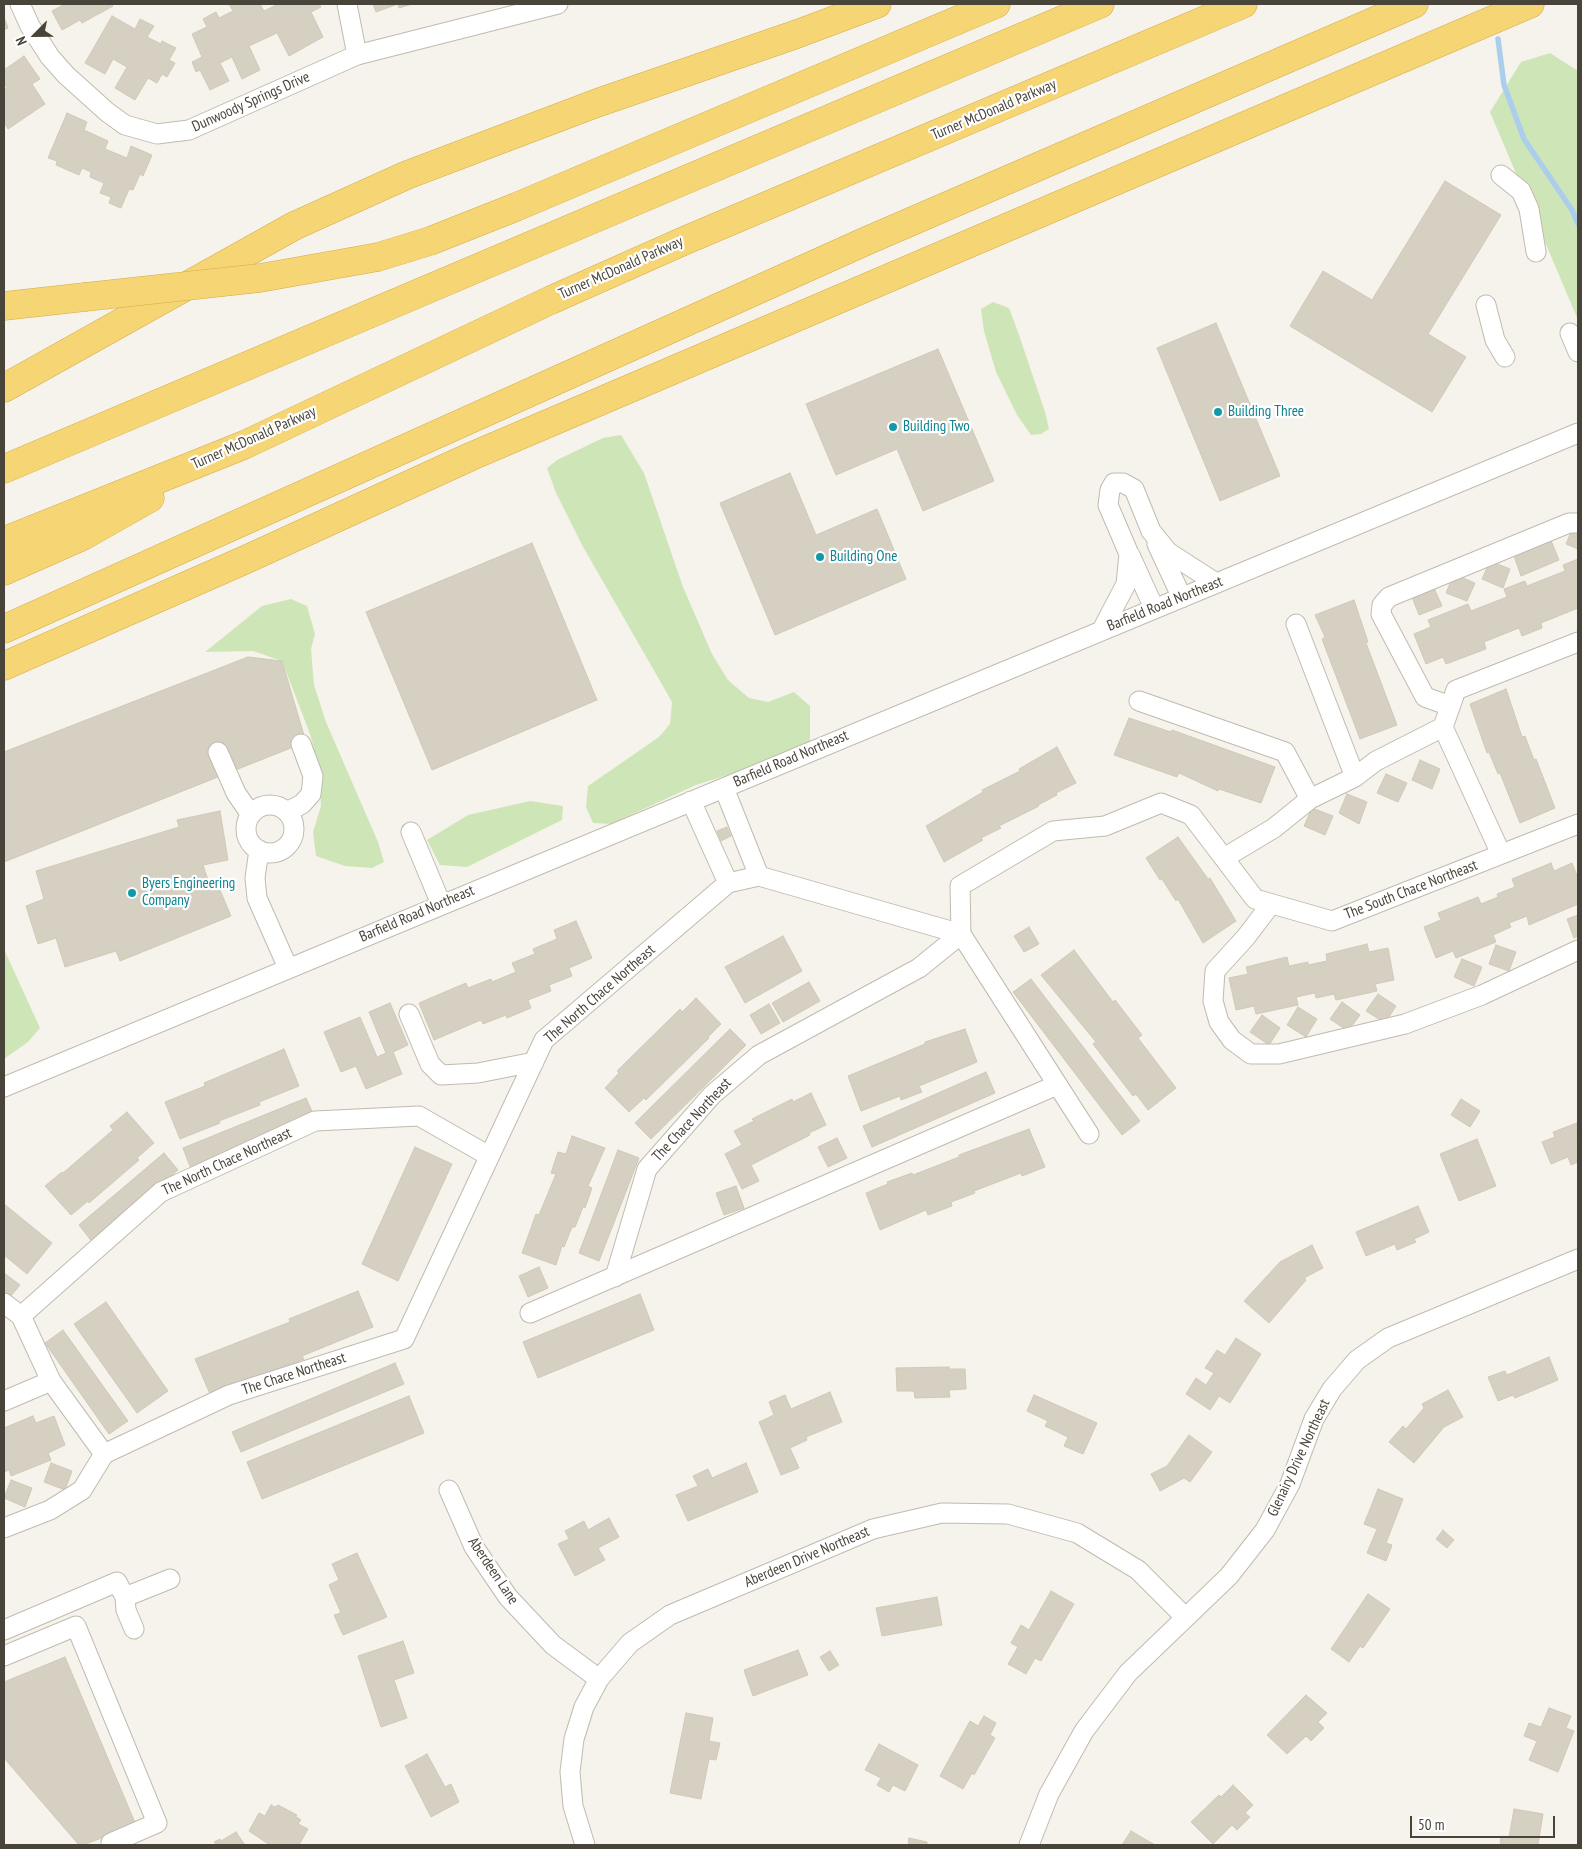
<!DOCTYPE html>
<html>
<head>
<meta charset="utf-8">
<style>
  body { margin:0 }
  #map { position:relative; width:1582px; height:1849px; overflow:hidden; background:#f5f3ec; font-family:"PT Sans Narrow",sans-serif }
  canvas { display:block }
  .frame { position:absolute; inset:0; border:5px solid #494439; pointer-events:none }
  .north { position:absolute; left:10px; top:10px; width:50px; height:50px; -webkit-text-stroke:4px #fff; paint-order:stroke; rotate:247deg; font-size:14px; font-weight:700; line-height:20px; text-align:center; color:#494439 }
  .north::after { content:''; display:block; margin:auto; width:18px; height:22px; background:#494439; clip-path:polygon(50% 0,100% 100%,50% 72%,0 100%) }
  .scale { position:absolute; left:1410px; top:1816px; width:145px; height:22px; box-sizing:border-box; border:2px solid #494439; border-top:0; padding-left:6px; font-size:15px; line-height:18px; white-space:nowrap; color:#494439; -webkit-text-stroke:4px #fff; paint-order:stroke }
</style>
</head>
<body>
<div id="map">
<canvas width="1582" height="1849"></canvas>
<div class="frame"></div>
<div class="north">N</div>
<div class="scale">50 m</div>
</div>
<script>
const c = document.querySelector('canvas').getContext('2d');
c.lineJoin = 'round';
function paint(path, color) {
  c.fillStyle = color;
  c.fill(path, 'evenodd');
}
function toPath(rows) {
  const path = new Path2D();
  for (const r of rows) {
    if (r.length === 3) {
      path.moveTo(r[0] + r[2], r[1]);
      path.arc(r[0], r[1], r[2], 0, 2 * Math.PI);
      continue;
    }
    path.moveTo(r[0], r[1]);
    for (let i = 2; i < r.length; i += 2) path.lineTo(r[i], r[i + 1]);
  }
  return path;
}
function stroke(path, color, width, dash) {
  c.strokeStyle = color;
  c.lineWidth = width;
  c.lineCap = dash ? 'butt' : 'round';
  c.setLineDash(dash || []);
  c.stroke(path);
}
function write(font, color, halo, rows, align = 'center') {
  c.font = font + ' "PT Sans Narrow",sans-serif';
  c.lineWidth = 4.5;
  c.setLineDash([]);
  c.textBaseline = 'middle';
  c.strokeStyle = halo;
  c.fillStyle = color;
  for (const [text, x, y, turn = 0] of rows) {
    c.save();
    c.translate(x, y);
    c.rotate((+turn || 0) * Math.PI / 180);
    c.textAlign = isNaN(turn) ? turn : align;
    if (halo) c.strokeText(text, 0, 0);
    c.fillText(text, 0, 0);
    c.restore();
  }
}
paint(toPath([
  [1550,53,1578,71,1578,320,1490,112,1521,62],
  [993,302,1009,308,1018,332,1045,412,1049,429,1041,434,1031,435,1017,415,996,372,984,331,981,309],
  [621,435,644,473,683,587,712,654,728,680,749,698,768,702,794,692,810,706,810,741,801,748,756,766,696,785,611,824,593,823,586,807,588,786,659,737,670,724,672,702,582,545,556,493,547,468,557,460,603,438],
  [291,599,307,606,315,634,311,649,314,685,326,722,378,842,384,862,372,868,345,866,316,856,313,832,321,806,319,768,310,734,282,661,253,651,205,652,262,606],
  [530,801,563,806,562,820,467,867,440,865,427,840,468,815],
  [4,949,40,1028,28,1042,4,1059]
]), '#cee6b7');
stroke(toPath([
  [1498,39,1504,85,1524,139,1572,210,1578,224]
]), '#acceed', 5.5);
const building = toPath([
  [65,4,111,4,113,6,82,23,80,20,62,30,52,11,65,4],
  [229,4,260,4,264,11,278,4,319,4,321,7,311,12,323,37,289,56,277,33,249,46,260,70,242,79,232,57,220,63,229,81,210,90,200,70,196,72,192,62,202,57,192,34,207,27,203,19,216,12,219,18,233,11,229,4],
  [373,4,412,4,399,8,398,4,376,12,373,4],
  [112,16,135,29,140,19,154,26,147,37,161,44,162,41,176,48,169,60,175,63,167,77,162,74,157,83,148,78,135,100,115,88,127,67,113,59,105,74,85,63,112,16],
  [4,17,8,28,4,30,4,17],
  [24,56,40,79,32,84,45,104,8,129,4,122,4,90,7,88,4,84,4,70,24,56],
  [67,113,87,122,84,130,108,141,105,149,127,158,131,146,152,155,143,176,140,174,133,190,129,189,121,208,109,203,111,197,100,193,104,183,90,177,91,172,82,168,79,175,56,165,57,161,48,158,67,113],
  [1445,181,1501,215,1428,334,1466,357,1432,412,1290,326,1323,271,1372,300,1445,181],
  [1216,323,1280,476,1220,501,1157,348,1216,323],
  [938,349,994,481,923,511,897,449,836,475,806,404,938,349],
  [790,473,816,535,877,509,906,579,775,635,720,503,790,473],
  [1574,525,1578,527,1578,549,1566,544,1574,525],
  [1550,538,1559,560,1521,576,1513,553,1550,538],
  [532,543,597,700,432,770,366,612,532,543],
  [1578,559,1578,608,1541,623,1542,628,1522,636,1519,628,1484,642,1486,649,1446,664,1443,657,1426,664,1414,634,1431,627,1428,620,1468,604,1471,611,1507,597,1504,589,1525,581,1527,586,1565,571,1563,565,1578,559],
  [1490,561,1510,569,1503,588,1482,579,1490,561],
  [1454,574,1475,583,1467,601,1446,593,1454,574],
  [1434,588,1442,606,1419,615,1412,597,1434,588],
  [1354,600,1368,642,1366,643,1397,725,1360,739,1322,639,1325,637,1315,615,1354,600],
  [248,657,282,661,306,742,4,862,4,752,248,657],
  [1506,689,1522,737,1525,736,1534,760,1536,759,1555,808,1520,823,1500,773,1498,774,1489,752,1487,753,1470,704,1506,689],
  [1129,718,1171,732,1172,730,1275,767,1261,803,1219,789,1218,791,1179,773,1177,777,1114,755,1129,718],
  [1057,747,1076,783,1056,793,1057,795,1038,805,1039,806,999,826,1001,828,981,838,983,840,944,862,926,826,983,792,982,790,1020,771,1019,769,1057,747],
  [1420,760,1440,769,1432,789,1412,780,1420,760],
  [1386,774,1407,783,1398,802,1377,793,1386,774],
  [1347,794,1367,802,1359,824,1339,813,1347,794],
  [1312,808,1333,816,1325,835,1304,826,1312,808],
  [220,811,228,860,203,865,210,886,217,883,231,916,120,961,116,951,65,967,56,938,38,944,26,906,44,899,36,871,179,827,177,820,220,811],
  [727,827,731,836,721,841,717,831,727,827],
  [1178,837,1208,879,1210,878,1236,921,1203,943,1178,899,1176,901,1162,879,1160,880,1146,858,1178,837],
  [1551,863,1554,871,1572,863,1578,878,1578,904,1529,925,1527,916,1509,923,1511,927,1493,935,1496,942,1456,958,1453,951,1436,958,1424,927,1441,920,1438,913,1478,897,1481,904,1498,897,1497,894,1515,887,1512,879,1551,863],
  [1578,915,1578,936,1574,938,1567,919,1578,915],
  [576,921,592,958,569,968,572,976,549,985,551,991,528,1000,531,1008,507,1018,506,1015,483,1024,481,1020,434,1040,419,1003,466,983,468,988,491,979,492,982,516,972,512,963,535,954,533,949,557,939,554,930,576,921],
  [1029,927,1039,944,1024,952,1014,936,1029,927],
  [783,936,802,971,745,1003,725,967,783,936],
  [1367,944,1369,952,1388,948,1394,980,1375,984,1377,991,1336,1000,1334,994,1316,998,1315,993,1296,997,1298,1005,1256,1014,1254,1006,1236,1010,1229,978,1248,974,1246,967,1287,957,1289,966,1308,962,1308,965,1327,961,1326,954,1367,944],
  [1496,945,1516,952,1509,971,1489,964,1496,945],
  [1074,950,1113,1002,1115,1000,1142,1035,1138,1038,1176,1088,1148,1110,1136,1094,1133,1096,1093,1044,1096,1042,1041,975,1074,950],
  [1462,959,1482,967,1474,986,1454,977,1462,959],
  [1031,979,1140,1121,1122,1135,1013,992,1031,979],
  [809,982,820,1001,783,1022,772,1003,809,982],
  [1378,994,1396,1006,1385,1023,1366,1011,1378,994],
  [696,998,721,1024,708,1037,709,1038,646,1100,644,1098,629,1112,605,1088,619,1073,617,1071,680,1009,682,1012,696,998],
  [1342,1002,1360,1015,1348,1031,1330,1019,1342,1002],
  [390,1003,408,1045,393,1052,402,1074,366,1089,356,1066,341,1072,324,1032,360,1017,377,1057,386,1053,369,1012,390,1003],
  [769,1004,780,1023,761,1034,750,1015,769,1004],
  [1298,1007,1317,1019,1306,1037,1287,1025,1298,1007],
  [1262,1015,1280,1028,1269,1045,1250,1032,1262,1015],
  [730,1029,746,1045,651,1139,635,1123,730,1029],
  [965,1029,977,1062,919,1086,922,1092,901,1100,900,1096,861,1111,848,1076,925,1044,925,1042,965,1029],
  [284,1049,299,1086,259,1102,260,1105,219,1121,220,1123,180,1139,165,1102,205,1086,204,1083,284,1049],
  [986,1072,995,1093,872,1147,863,1126,986,1072],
  [811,1093,826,1125,809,1133,810,1135,751,1165,759,1181,742,1189,725,1154,742,1145,734,1131,754,1121,752,1119,792,1099,793,1102,811,1093],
  [306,1098,315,1118,191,1169,183,1148,306,1098],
  [1461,1099,1480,1111,1470,1127,1451,1115,1461,1099],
  [127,1112,154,1143,137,1158,139,1160,89,1203,88,1201,71,1215,45,1186,62,1172,63,1173,113,1130,110,1126,127,1112],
  [1577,1123,1578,1162,1571,1165,1568,1157,1551,1164,1542,1142,1555,1137,1553,1132,1577,1123],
  [1029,1129,1045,1167,1022,1176,1021,1173,974,1191,975,1193,951,1202,952,1206,928,1215,926,1210,880,1230,866,1193,888,1184,887,1182,912,1173,913,1175,959,1157,959,1155,1029,1129],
  [572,1136,605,1148,588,1186,592,1188,585,1208,583,1207,575,1227,572,1227,564,1247,562,1246,556,1265,522,1253,536,1214,539,1215,556,1174,551,1173,558,1152,566,1154,572,1136],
  [837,1138,847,1158,828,1167,818,1147,837,1138],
  [1477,1139,1496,1186,1459,1201,1440,1154,1477,1139],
  [415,1147,452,1164,398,1281,362,1264,415,1147],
  [618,1150,639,1158,599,1261,579,1253,618,1150],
  [164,1153,178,1170,93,1243,79,1225,164,1153],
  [736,1186,744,1208,724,1215,716,1193,736,1186],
  [4,1204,52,1243,27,1274,4,1255,4,1204],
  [1418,1206,1429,1232,1414,1239,1416,1242,1397,1250,1395,1244,1366,1256,1356,1232,1418,1206],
  [1312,1245,1323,1268,1304,1278,1306,1280,1269,1323,1244,1301,1280,1262,1312,1245],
  [539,1267,548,1288,528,1297,519,1276,539,1267],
  [4,1273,20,1285,6,1302,4,1301,4,1273],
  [358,1291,373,1327,302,1356,304,1359,210,1394,195,1359,290,1322,289,1319,358,1291],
  [640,1294,654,1330,538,1378,523,1342,640,1294],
  [106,1302,168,1391,137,1413,74,1324,106,1302],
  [63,1330,128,1421,109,1434,45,1343,63,1330],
  [1236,1338,1261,1354,1230,1403,1219,1396,1210,1410,1186,1394,1196,1378,1206,1385,1214,1373,1205,1368,1217,1350,1225,1355,1236,1338],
  [1549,1357,1558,1380,1515,1398,1513,1395,1498,1401,1488,1377,1505,1371,1507,1375,1549,1357],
  [395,1363,404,1384,241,1452,232,1432,395,1363],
  [949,1367,949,1369,965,1369,966,1389,949,1390,950,1397,915,1398,914,1391,897,1391,896,1368,949,1367],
  [1448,1390,1463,1417,1444,1427,1414,1463,1389,1442,1403,1426,1406,1429,1424,1408,1422,1404,1448,1390],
  [830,1392,842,1422,806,1437,807,1440,790,1448,799,1468,781,1475,759,1422,774,1415,769,1402,785,1395,791,1409,830,1392],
  [1034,1395,1097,1423,1083,1454,1064,1446,1068,1437,1045,1426,1048,1421,1027,1411,1034,1395],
  [409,1396,424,1433,262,1499,247,1462,409,1396],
  [33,1416,36,1423,54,1416,65,1445,48,1453,51,1460,11,1476,9,1470,4,1472,4,1428,33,1416],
  [1189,1435,1212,1452,1190,1482,1184,1478,1160,1491,1151,1474,1167,1466,1189,1435],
  [51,1463,72,1471,65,1490,44,1482,51,1463],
  [746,1463,758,1492,688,1521,676,1495,698,1486,693,1476,708,1469,712,1478,746,1463],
  [11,1480,32,1488,25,1507,4,1498,11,1480],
  [1378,1489,1403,1499,1386,1543,1392,1545,1386,1561,1367,1553,1377,1529,1364,1524,1378,1489],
  [609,1518,619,1537,598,1548,605,1560,575,1576,558,1544,569,1539,565,1531,584,1521,588,1530,609,1518],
  [1443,1530,1454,1540,1447,1548,1436,1539,1443,1530],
  [357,1553,387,1617,343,1635,334,1615,341,1613,329,1585,339,1580,332,1564,357,1553],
  [1051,1591,1074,1604,1041,1661,1035,1658,1026,1674,1008,1664,1018,1647,1011,1643,1021,1625,1029,1630,1051,1591],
  [1368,1594,1390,1609,1363,1648,1360,1646,1349,1662,1331,1649,1368,1594],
  [937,1597,942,1625,882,1636,876,1608,937,1597],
  [403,1641,414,1673,394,1680,407,1718,381,1727,358,1656,403,1641],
  [798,1650,808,1675,753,1696,744,1670,798,1650],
  [830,1651,839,1665,829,1671,820,1657,830,1651],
  [65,1657,136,1825,83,1845,79,1845,4,1758,4,1682,65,1657],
  [1306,1695,1327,1713,1318,1722,1324,1728,1311,1741,1306,1736,1287,1754,1267,1735,1306,1695],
  [1549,1708,1571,1716,1566,1728,1574,1731,1558,1772,1529,1760,1537,1741,1524,1736,1529,1723,1541,1727,1549,1708],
  [686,1713,713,1718,709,1741,720,1743,716,1760,709,1759,701,1799,670,1793,686,1713],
  [984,1716,996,1723,990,1735,995,1738,974,1775,972,1773,963,1789,940,1776,970,1721,978,1726,984,1716],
  [879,1744,918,1765,905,1791,893,1785,889,1792,877,1785,881,1778,865,1770,879,1744],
  [427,1754,445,1787,451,1784,459,1802,431,1817,405,1766,427,1754],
  [1233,1785,1253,1805,1245,1813,1250,1817,1237,1830,1232,1825,1213,1844,1191,1822,1219,1795,1221,1797,1233,1785],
  [271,1805,275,1807,278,1805,297,1815,295,1816,301,1820,298,1824,308,1829,299,1845,270,1845,249,1831,259,1813,265,1816,271,1805],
  [1514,1809,1543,1814,1538,1845,1500,1845,1501,1837,1509,1838,1514,1809],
  [1131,1831,1155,1845,1122,1845,1131,1831],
  [236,1832,245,1845,214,1845,216,1844,214,1842,220,1839,221,1841,236,1832],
  [909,1838,927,1842,927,1845,908,1845,909,1838]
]);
paint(building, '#d6d0c2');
stroke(building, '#d1c8b5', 1);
const minor = toPath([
  [20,4,30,26,50,57,66,75,107,112,125,125,157,134,189,130,357,55,558,4],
  [347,4,357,55],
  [1501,175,1521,191,1529,209,1536,252],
  [1486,305,1495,340,1505,357],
  [1570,333,1578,352],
  [1114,483,1123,483,1134,489,1151,531,1168,552,1216,583],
  [1157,544,1182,598],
  [1130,555,1154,608],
  [1296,624,1355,777],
  [1102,630,1126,584,1129,554,1108,505,1110,490,1114,483],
  [1139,701,1285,752,1310,799],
  [1450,706,1425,697,1381,614,1382,605,1389,597,1569,523,1578,523],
  [1443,727,1501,854],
  [218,752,236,793,251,815],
  [724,788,759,876],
  [691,801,728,883],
  [270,829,24],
  [287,812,302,804,311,794,313,776,301,744],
  [411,832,441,904],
  [259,850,255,878,257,898,288,968],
  [1224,858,1274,828,1310,799,1355,777,1376,761,1443,727,1456,690,1578,642],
  [1271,904,1246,937,1215,971,1213,1001,1219,1022,1232,1040,1251,1054,1279,1054,1405,1024,1482,995,1578,950],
  [409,1014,430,1064,441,1075,478,1073,534,1062],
  [4,1087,1578,433],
  [615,1277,647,1169,712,1095,759,1055,919,968,961,934,960,886,1053,831,1105,826,1161,803,1191,815,1255,899,1332,921,1578,824],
  [4,1303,21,1316,51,1381,104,1454],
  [530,1313,1057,1085],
  [21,1316,161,1192,315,1121,419,1116,489,1156],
  [4,1401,51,1381],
  [104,1454,229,1395,404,1339,544,1040,728,883,759,876,961,934,1089,1134],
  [449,1490,474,1547,508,1597,553,1645,599,1679],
  [4,1528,50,1510,82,1490,104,1454],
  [125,1597,126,1610,134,1629],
  [4,1630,117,1582,125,1597,170,1579],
  [4,1656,76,1626,157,1823,111,1843,111,1845],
  [585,1845,573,1806,570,1772,574,1739,584,1707,599,1679,630,1643,670,1615,873,1529,942,1513,1008,1514,1077,1533,1138,1570,1185,1617],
  [1029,1845,1049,1794,1084,1731,1128,1673,1229,1576,1265,1530,1290,1484,1314,1419,1332,1389,1357,1360,1388,1338,1578,1259]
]);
const highway = toPath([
  [378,257,430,241,516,207,996,4],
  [4,306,85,297],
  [4,388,294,226,407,175,597,103,797,34,877,4],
  [4,469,1100,4],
  [4,541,244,445,551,300,686,240,1243,4],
  [4,571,83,536,150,498],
  [4,629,864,242,1414,4],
  [4,666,247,559,472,456,1530,4]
]);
stroke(minor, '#c0bbae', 21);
stroke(highway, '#d6ab45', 29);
stroke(minor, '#fff', 19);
stroke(highway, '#f6d575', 28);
const highwayBridge = toPath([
  [85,297,260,278,378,257]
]);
stroke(highwayBridge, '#d6ab45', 29, []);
stroke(highwayBridge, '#f6d575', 28);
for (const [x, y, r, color] of [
  [1218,412,5,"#0f9aa8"],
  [893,427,5,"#0f9aa8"],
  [820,557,5,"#0f9aa8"],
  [132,893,5,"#0f9aa8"]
]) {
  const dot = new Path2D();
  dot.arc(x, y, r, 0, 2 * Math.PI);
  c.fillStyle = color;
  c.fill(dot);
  stroke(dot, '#fff', 2);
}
write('15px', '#494439', '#fff', [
  ["Dunwoody Springs Drive",251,102,-24],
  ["Turner McDonald Parkway",994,110,-23],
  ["Turner McDonald Parkway",621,268,-24],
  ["Turner McDonald Parkway",254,438,-24],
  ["Barfield Road Northeast",1165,604,-22],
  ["Barfield Road Northeast",791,759,-23],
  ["The South Chace Northeast",1411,890,-21],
  ["Barfield Road Northeast",417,914,-23],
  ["The North Chace Northeast",600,994,-41],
  ["The Chace Northeast",692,1120,-47],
  ["The North Chace Northeast",227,1162,-25],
  ["The Chace Northeast",294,1374,-18],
  ["Glenairy Drive Northeast",1299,1458,-65],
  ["Aberdeen Drive Northeast",807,1557,-23],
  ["Aberdeen Lane",493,1571,56]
]);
write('15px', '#0d838f', '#fff', [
  ["Building Three",1228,412],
  ["Building Two",903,427],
  ["Building One",830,557],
  ["Byers Engineering",142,884],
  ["Company",142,901]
], 'left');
</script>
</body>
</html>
